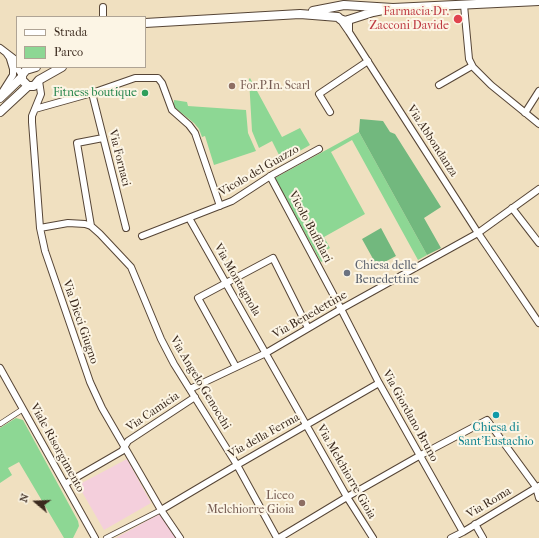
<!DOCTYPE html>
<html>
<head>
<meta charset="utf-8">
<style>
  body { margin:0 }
  #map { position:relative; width:539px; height:538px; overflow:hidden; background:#f0e0c0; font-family:"IM FELL French Canon",serif }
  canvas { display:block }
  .legend { position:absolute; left:16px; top:16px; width:130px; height:52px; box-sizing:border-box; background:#fcf5e5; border:1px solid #afa495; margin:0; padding:5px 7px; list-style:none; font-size:12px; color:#3b2a1e }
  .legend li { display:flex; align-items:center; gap:8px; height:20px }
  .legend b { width:20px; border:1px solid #afa495 }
  .north { position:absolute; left:16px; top:482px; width:40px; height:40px; -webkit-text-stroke:3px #fcf5e5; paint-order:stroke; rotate:289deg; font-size:11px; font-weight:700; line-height:16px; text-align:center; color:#3b2a1e }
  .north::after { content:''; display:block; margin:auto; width:14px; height:18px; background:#3b2a1e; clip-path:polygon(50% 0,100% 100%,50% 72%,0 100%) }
</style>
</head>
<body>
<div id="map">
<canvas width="539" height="538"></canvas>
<ul class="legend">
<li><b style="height:5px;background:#fff"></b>Strada</li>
<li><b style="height:11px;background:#8dd794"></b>Parco</li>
</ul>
<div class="north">N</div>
</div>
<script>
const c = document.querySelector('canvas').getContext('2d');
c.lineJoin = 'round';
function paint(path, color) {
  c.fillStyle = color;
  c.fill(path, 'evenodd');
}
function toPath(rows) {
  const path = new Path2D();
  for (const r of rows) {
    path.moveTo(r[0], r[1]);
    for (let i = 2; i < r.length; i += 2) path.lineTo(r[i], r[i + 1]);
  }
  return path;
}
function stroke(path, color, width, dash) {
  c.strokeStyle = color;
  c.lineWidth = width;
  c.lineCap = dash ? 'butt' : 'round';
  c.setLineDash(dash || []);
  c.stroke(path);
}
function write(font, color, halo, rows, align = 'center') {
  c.font = font + ' "IM FELL French Canon",serif';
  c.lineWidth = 4;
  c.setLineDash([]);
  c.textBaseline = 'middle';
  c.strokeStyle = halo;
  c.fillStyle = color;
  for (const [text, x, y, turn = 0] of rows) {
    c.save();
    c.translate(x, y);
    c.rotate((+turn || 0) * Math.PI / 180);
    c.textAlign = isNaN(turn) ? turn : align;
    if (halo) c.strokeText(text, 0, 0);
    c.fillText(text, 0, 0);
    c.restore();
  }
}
paint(toPath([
  [127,459,151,503,104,530,78,485],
  [161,513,177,538,116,538]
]), '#f4cfdc');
paint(toPath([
  [250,78,282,137,300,128,310,145,282,161,272,141,259,148,252,131,249,79],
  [174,100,187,102,188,106,246,110,248,133,256,151,214,165,205,136,202,137,199,129,194,123,174,107],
  [359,132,427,255,418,260,352,140,331,152,365,214,324,237,330,248,322,253,325,260,321,262,275,178],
  [16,418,23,420,78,521,79,526,73,538,64,538,19,462,8,468,12,475,0,483,0,428]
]), '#8dd794');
paint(toPath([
  [360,119,383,121,390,132,395,134,441,207,424,218,441,248,427,255,359,132],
  [381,228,396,256,377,266,362,239]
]), '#72b87e');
const pedestrian = toPath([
  [0,424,23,409],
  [106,538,161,510]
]);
const minor = toPath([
  [464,5,469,59,473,67,491,85,539,124],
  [103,17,103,7],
  [340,19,349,32,349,19],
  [349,32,478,233,539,323],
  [0,48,17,61],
  [7,54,22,75],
  [39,81,41,94,32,116,32,122,40,228,45,251,90,382,102,408,161,510,180,538],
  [439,85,472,66],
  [92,93,126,228],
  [1,94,13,75,13,69,10,59],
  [35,109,92,93,135,78,158,78,162,83,172,110,189,125,195,133,220,206],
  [330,112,319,94,368,61],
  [525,113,539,91],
  [270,176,341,309,379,383,463,532],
  [512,208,539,243],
  [189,218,347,497,373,538],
  [91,226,77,143,103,138],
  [40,228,68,223,85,224,91,226,100,234,131,267,161,339,174,364,237,465,277,538],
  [142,236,232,201,272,175,319,149],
  [236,367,198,298,273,258,308,328],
  [0,368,95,538],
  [190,389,266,353,341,309,478,233,539,189],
  [65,484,122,451,128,441,195,397],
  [161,510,237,465,379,383],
  [475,524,483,538],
  [279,538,347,497,419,456,487,420,536,487,539,498],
  [451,538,463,532,539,486]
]);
const secondary = toPath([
  [313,11,344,5,393,8,539,1],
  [145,23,300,14,338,17,340,19,345,21,373,12,393,8],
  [36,67,26,70,22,75,22,80,28,86,34,86,39,80,62,67],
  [0,98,22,77],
  [0,112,28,86]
]);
stroke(pedestrian, '#564536', 6);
stroke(minor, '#564536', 8);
stroke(secondary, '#564536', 10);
stroke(pedestrian, '#fff', 4.5);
stroke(minor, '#fff', 6);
stroke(secondary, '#fff', 8);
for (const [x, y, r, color] of [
  [458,19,5,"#e0444e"],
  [232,86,4,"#8d6e63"],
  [145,93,4,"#2e9e5b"],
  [347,273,4,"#6b7280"],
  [496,415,4,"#0f9aa8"],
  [302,503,4,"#8d6e63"]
]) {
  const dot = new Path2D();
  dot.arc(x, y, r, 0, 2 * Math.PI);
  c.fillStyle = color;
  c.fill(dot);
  stroke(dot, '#fcf5e5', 1.5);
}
write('12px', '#be3a42', '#fcf5e5', [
  ["Farmacia Dr.",449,12],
  ["Zacconi Davide",449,26]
], 'right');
write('12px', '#785e54', '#fcf5e5', [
  ["For.P.In. Scarl",240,86],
  ["Liceo",294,496,"right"],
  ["Melchiorre Gioia",294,510,"right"]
], 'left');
write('12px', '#27864d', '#fcf5e5', [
  ["Fitness boutique",137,93]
], 'right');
write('12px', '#3b2a1e', '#fcf5e5', [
  ["Via Abbondanza",432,141,57],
  ["Via Fornaci",119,158,76],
  ["Vicolo del Guazzo",259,171,-30],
  ["Vicolo Buffalari",310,227,62],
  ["Via Montagnola",237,280,60],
  ["Via Benedettine",310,315,-30],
  ["Via Dieci Giugno",80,322,71],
  ["Via Angelo Genocchi",200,383,59],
  ["Via Camicia",153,412,-34],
  ["Via Giordano Bruno",410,416,61],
  ["Via della Ferma",264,436,-29],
  ["Viale Risorgimento",57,448,61],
  ["Via Melchiorre Gioia",346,472,60],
  ["Via Roma",489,503,-31]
]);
write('12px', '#5b616d', '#fcf5e5', [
  ["Chiesa delle",355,266],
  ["Benedettine",355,280]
], 'left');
write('12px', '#0d838f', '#fcf5e5', [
  ["Chiesa di",496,428],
  ["Sant'Eustachio",496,442]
]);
</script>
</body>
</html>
